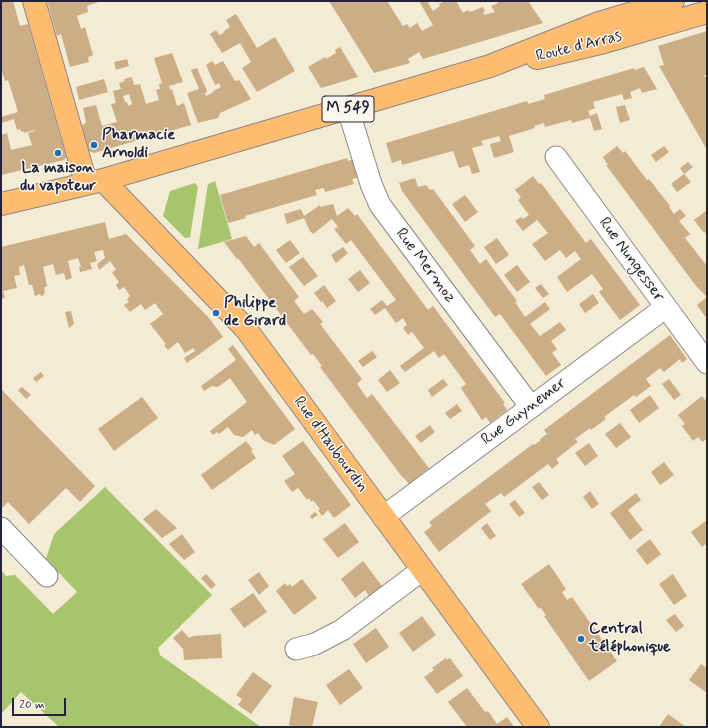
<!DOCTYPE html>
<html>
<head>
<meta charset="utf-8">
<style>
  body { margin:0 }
  #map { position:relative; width:708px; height:728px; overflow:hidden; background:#f3ebd4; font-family:Mynerve,sans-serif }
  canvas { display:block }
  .frame { position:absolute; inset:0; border:2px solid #22223b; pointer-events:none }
  .scale { position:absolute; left:12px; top:698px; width:54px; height:18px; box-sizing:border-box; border:2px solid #22223b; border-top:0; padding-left:5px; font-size:12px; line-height:14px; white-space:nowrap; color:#22223b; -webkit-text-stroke:3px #fbf7ec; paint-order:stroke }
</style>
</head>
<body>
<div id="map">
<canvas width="708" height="728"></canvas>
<div class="frame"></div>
<div class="scale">20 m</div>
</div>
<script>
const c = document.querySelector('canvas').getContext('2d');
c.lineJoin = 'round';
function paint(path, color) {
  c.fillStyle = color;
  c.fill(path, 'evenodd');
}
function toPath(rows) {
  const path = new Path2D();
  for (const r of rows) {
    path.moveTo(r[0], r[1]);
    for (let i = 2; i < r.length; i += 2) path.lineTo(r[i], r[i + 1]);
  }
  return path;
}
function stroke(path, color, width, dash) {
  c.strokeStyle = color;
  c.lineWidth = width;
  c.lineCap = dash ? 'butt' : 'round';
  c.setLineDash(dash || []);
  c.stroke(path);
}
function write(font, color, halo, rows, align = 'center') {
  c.font = font + ' Mynerve,sans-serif';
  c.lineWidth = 3;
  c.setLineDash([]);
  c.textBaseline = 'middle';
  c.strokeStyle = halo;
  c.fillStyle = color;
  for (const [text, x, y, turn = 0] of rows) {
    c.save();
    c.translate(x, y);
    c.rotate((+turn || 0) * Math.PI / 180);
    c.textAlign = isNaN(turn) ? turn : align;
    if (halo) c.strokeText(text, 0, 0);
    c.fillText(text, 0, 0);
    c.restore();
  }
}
paint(toPath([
  [215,181,232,239,198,249,208,184],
  [195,183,198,187,190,237,185,238,163,216,170,191],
  [105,487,212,595,158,648,160,655,261,727,59,727,21,692,1,714,1,570,6,576,15,575,53,614,77,592,46,559,54,534]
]), '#a6c56d');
paint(toPath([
  [1,1,13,1,20,26,28,24,66,157,64,160,1,175,1,135,7,133,11,150,32,145,28,133,35,131,35,130,24,133,23,131,21,132,20,129,17,130,14,119,1,123,1,117,18,112,8,80,5,81,1,68],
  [47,1,101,1,87,6,88,12,77,16,81,29,85,27,93,55,88,57,89,62,70,67,61,34,57,36],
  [329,1,387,1,403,26,407,24,410,28,417,23,422,31,433,25,419,1,427,1,433,11,440,6,439,4,445,1,456,1,463,13,468,10,470,12,483,7,485,11,483,13,484,15,495,12,491,6,498,3,498,1,528,1,543,23,423,59,419,52,408,59,410,63,374,73],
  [236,14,257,48,275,37,295,71,257,92,242,68,251,62,240,43,222,53,210,34,216,30,219,35,224,33,223,32,230,27,226,20],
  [707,31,707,74,704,75,707,80,707,150,659,66,664,65,658,46],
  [340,47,358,77,321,88,308,67,325,57,326,59,336,53,335,50],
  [172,53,183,82,169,86,170,90,172,89,177,106,184,103,191,125,94,153,89,151,82,125,86,123,83,108,96,105,102,126,117,122,111,104,116,103,113,91,121,89,119,83,125,81,124,79,132,77,134,85,140,84,146,104,159,100,156,90,160,89,159,84,162,83,154,58],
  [129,94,132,104,128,106,127,102,125,102,123,96],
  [127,59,129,66,116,70,114,62],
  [212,61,215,65,223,61,235,81,239,80,251,99,220,113,218,118,198,123,187,93,199,89,191,70,197,68,207,91,205,94,206,96,214,92,213,91,221,87,219,83,215,85,206,65],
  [644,67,657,89,642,93,640,88,630,92,632,98,624,100,622,94,593,102,595,108,588,111,590,116,597,113,602,129,594,131,590,118,572,123,571,120,545,127,544,123,534,126,535,128,509,136,514,152,494,158,490,144,501,141,499,136,481,141,483,145,472,148,480,172,472,174,469,165,459,168,453,151,402,165,401,160,392,163,386,143,527,101,528,104,545,99,544,95,634,68,634,70],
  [104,79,108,92,79,100,76,87],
  [625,105,630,120,620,123,616,107],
  [617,146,623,153,625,151,647,180,649,179,670,206,669,207,674,214,680,209,686,216,679,221,690,234,685,238,707,266,707,319,697,305,707,297,696,286,606,165,608,165,603,157],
  [664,146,669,152,656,162,651,155],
  [347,158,348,161,354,159,360,177,352,179,354,184,325,192,324,188,315,190,317,195,245,216,246,218,228,223,220,195],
  [688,162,693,167,684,174,680,168],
  [684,174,691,182,677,192,671,184],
  [533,176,539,184,541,183,586,243,591,239,640,305,620,320,599,292,603,289,592,274,567,292,557,277,581,259,575,251,566,258,560,250,545,261,532,244,548,233,537,220,523,231,515,221,521,217,523,219,529,215,518,200,521,197,515,190],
  [415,178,418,187,426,185,430,190,433,189,475,246,470,250,480,264,486,259,517,301,515,302,525,317,545,302,550,309,530,324,540,336,560,322,566,330,551,341,557,349,552,353,561,365,546,376,500,314,495,317,402,191,399,183],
  [465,195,478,212,465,222,452,204],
  [333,204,337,216,348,208,355,216,357,214,428,310,433,306,505,403,503,404,507,410,490,423,486,417,482,420,461,388,466,384,444,354,439,358,434,351,405,372,400,366,424,348,412,332,408,335,403,328,407,325,403,318,396,323,385,308,375,315,370,309,382,300,387,306,396,300,351,240,346,244,334,229,338,227,332,219,313,234,310,231,304,218,287,224,284,214,301,209,304,216,320,205,320,207],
  [707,210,707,231,704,233,694,220],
  [105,222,109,239,126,234,210,319,223,337,187,363,184,358,195,351,193,348,185,353,178,342,168,350,164,345,166,344,150,324,163,314,155,303,145,310,141,304,130,312,124,305,129,302,127,299,130,296,124,287,119,290,116,285,119,282,112,273,116,269,110,261,99,270,97,264,105,258,103,250,94,252,97,261,90,263,92,269,80,272,79,267,81,267,78,258,68,261,72,278,66,280,64,273,56,275,53,264,43,267,47,286,44,288,45,292,44,293,44,295,41,296,40,294,35,296,32,285,29,285,24,265,19,267,20,275,14,276,17,288,3,291,5,298,1,299,1,247],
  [246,236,254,247,259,243,299,297,294,301,304,314,312,309,323,322,320,324,362,379,357,384,367,398,372,394,429,468,409,484,404,478,403,478,320,367,322,366,313,354,311,355,238,258,237,259,224,242],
  [497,238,509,255,496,264,484,247],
  [290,240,300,253,286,263,276,250],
  [343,247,348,253,336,263,331,255],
  [303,257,318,276,304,286,289,267],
  [517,265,530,282,517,292,504,275],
  [360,270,370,283,358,292,348,279],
  [541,284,549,294,543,298,535,288],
  [324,285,336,301,327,308,322,301,321,302,314,293],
  [593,294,599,303,585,313,579,304],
  [71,311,74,324,69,328,65,312],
  [670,335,687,359,682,363,680,359,664,372,660,368,646,379,651,386,636,397,634,395,604,417,606,419,591,430,590,428,575,439,578,442,556,459,559,463,552,469,548,464,504,497,501,493,485,504,491,511,439,552,424,532,432,526,429,522,533,444,534,445,541,440,540,439,547,434,544,430],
  [233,345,295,429,274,445,263,440,258,433,255,435,252,430,243,437,234,435,228,427,219,434,217,432,213,435,210,431,247,402,230,378,218,387,212,386,204,391,201,386,236,360,228,349],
  [372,351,377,357,363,367,358,361],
  [390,370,400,383,387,392,378,380],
  [41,372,44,376,36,382,33,378],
  [443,379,448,385,432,397,428,390],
  [669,379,681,395,674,400,662,384],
  [22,387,31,395,26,399,18,390],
  [1,389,95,486,80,502,66,488,29,524,8,502,1,509],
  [650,395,659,408,639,423,630,410],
  [702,396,707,402,707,439,702,442,698,437,693,441,682,426,685,424,678,415],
  [142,397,158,418,114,451,98,429],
  [457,404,462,411,450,419,445,413],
  [620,423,631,437,616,448,605,434],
  [430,425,435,432,421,443,415,436],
  [246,441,253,450,251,451,256,458,212,490,201,475],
  [303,441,351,505,334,518,328,510,322,516,318,510,320,509,313,500,311,502,309,498,307,500,298,488,292,492,284,481,295,474,282,456],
  [589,443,598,456,585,466,575,453],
  [664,462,674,475,660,485,651,472],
  [539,482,549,495,542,500,532,487],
  [590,491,599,504,592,509,583,497],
  [636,493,641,500,628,510,643,530,630,540,610,513],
  [515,500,525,513,519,517,509,504],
  [156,509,177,528,162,538,143,519],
  [315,512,318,515,312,519,310,516],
  [707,520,707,543,702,547,691,532],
  [345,523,359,542,338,558,323,539],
  [487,523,496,536,490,540,481,528],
  [182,534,195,552,184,560,169,544],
  [650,539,661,554,647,565,636,550],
  [363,561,382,586,369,596,365,590,355,598,341,579],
  [549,564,566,589,562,592,567,600,572,597,617,661,589,681,544,616,546,615,540,607,539,609,521,584],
  [259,572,269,586,259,595,248,580],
  [206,574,216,585,211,589,201,578],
  [673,574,687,596,674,605,659,584],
  [302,579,317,598,294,615,276,591,285,583,287,586,290,584,292,587],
  [253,593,267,612,244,628,230,609],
  [675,614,684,626,676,632,666,620],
  [422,616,436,635,413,652,399,633],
  [376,628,389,647,366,663,353,644],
  [182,630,189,638,193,636,221,634,222,658,184,660,183,649,173,638],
  [446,658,447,660,450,658,463,676,437,694,424,677,434,670,432,668],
  [701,664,707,668,707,693,689,680],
  [349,669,363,688,340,705,326,685],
  [253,672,272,686,251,714,238,705,242,699,236,695],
  [467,688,485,712,488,711,497,724,507,717,514,727,467,727,448,702],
  [294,697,318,702,312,727,297,727,289,725],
  [668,714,686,727,659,727]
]), '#cbad86');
const minor = toPath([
  [348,109,371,184,380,205,531,407],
  [556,157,707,363],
  [383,517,666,307],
  [1,528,47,576],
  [296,649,315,644,342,630,422,570]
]);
const major = toPath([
  [34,1,86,183],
  [537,58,604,42,707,12],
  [103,180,246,329,538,727],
  [1,204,103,180,490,66,599,23,673,1]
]);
stroke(minor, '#8a8688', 23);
stroke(major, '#8a8688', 24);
stroke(minor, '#fff', 21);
stroke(major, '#febc70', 22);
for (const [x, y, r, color] of [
  [94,145,4,"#1f6fb2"],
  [58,153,4,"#1f6fb2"],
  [216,313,4,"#1f6fb2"],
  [581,639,4,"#1f6fb2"]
]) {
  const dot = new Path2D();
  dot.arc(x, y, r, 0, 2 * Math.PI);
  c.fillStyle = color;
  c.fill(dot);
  stroke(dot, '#fbf7ec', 1.5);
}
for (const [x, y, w] of [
  [348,109,52]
]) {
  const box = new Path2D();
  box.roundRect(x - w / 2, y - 13, w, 26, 3);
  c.fillStyle = '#fbf7ec';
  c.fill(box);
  stroke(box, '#22223b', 1);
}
write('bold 15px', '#22223b', null, [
  ["M 549",348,109]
]);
write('16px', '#22223b', '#fbf7ec', [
  ["Route d'Arras",579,47,-14],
  ["Rue Nungesser",631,260,54],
  ["Rue Mermoz",425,266,53],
  ["Rue Guynemer",524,412,-37],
  ["Rue d'Haubourdin",330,445,54]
]);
write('bold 16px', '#22223b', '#fbf7ec', [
  ["Pharmacie",102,136],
  ["Arnoldi",102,154],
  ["La maison",58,169,"center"],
  ["du vapoteur",58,187,"center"],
  ["Philippe",224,304],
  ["de Girard",224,322],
  ["Central",589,630],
  ["téléphonique",589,648]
], 'left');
</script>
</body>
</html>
